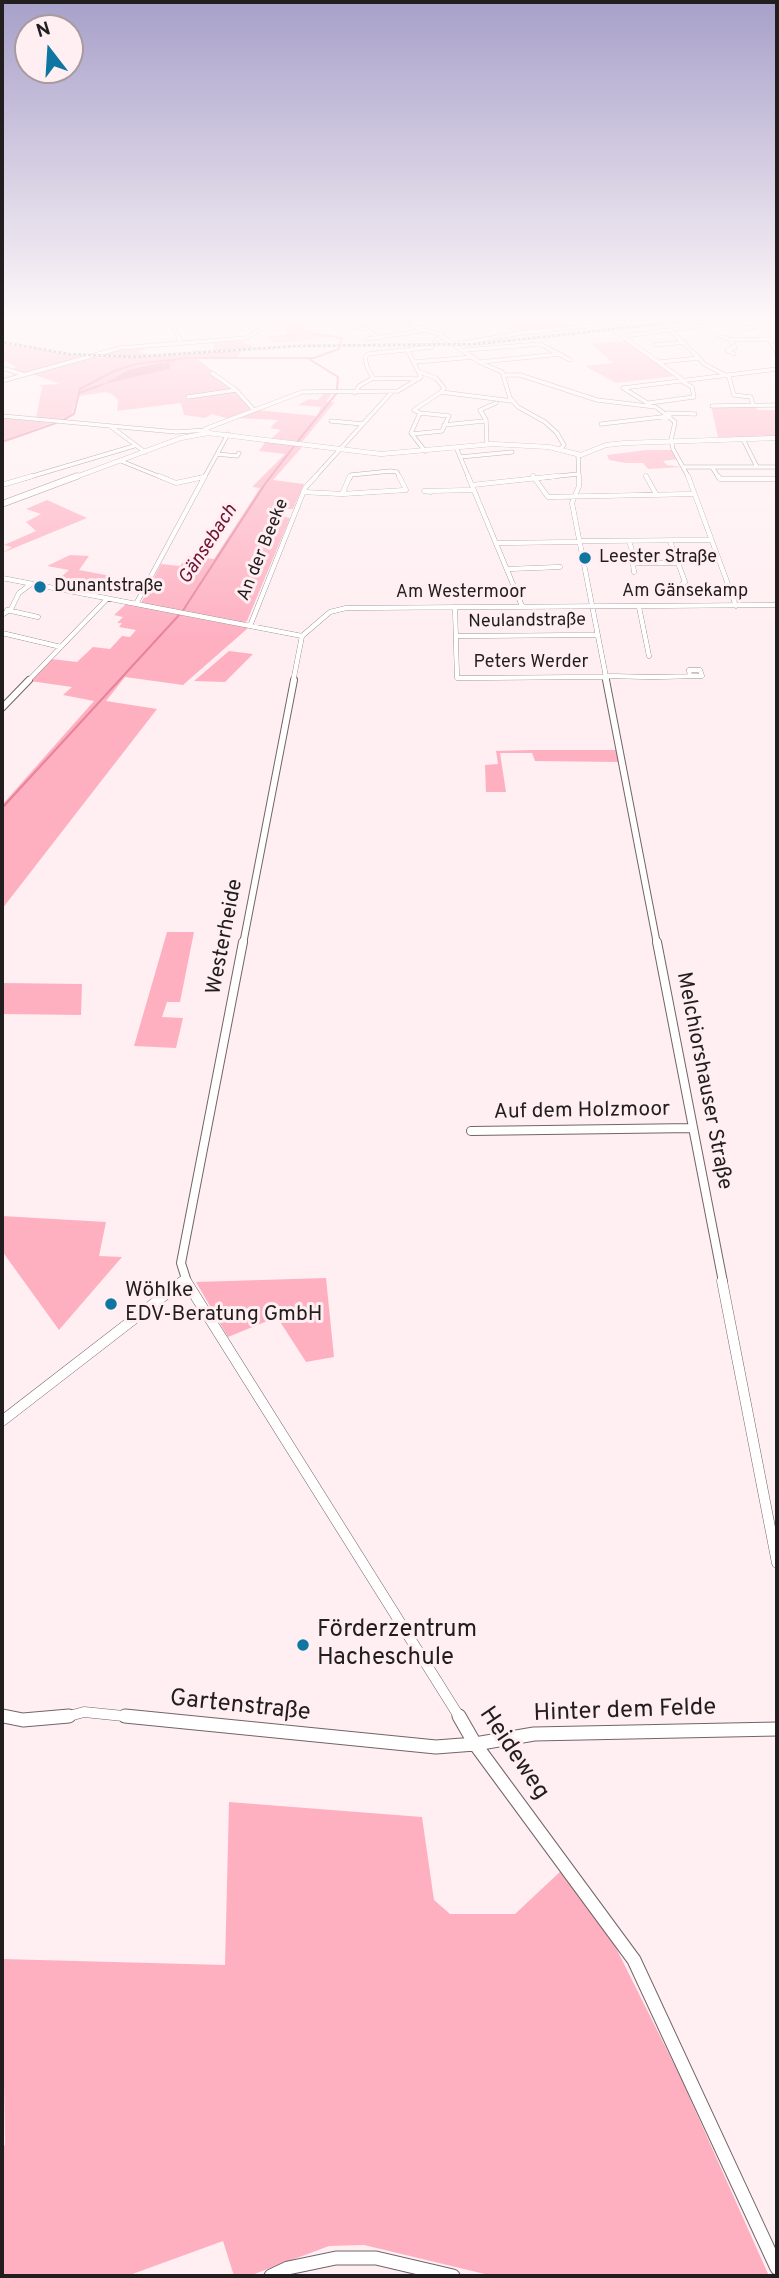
<!DOCTYPE html>
<html>
<head>
<meta charset="utf-8">
<style>
  body { margin:0 }
  #map { position:relative; width:779px; height:2278px; overflow:hidden; background:#ffeff2; font-family:Overpass,sans-serif }
  canvas { display:block }
  .frame { position:absolute; inset:0; border:4px solid #221d1e; pointer-events:none }
  .north { position:absolute; left:14px; top:14px; width:70px; height:70px; box-sizing:border-box; background:#ffeff2; border:2px solid #a79b9d; border-radius:50%; rotate:343deg; font-size:19px; font-weight:700; line-height:28px; text-align:center; color:#221d1e }
  .north::after { content:''; display:block; margin:auto; width:24px; height:32px; background:#0f75a1; clip-path:polygon(50% 0,100% 100%,50% 72%,0 100%) }
</style>
</head>
<body>
<div id="map">
<canvas width="779" height="2278"></canvas>
<div class="frame"></div>
<div class="north">N</div>
</div>
<script>
const c = document.querySelector('canvas').getContext('2d');
c.lineJoin = 'round';
function paint(path, color) {
  c.fillStyle = color;
  c.fill(path, 'evenodd');
}
function toPath(rows) {
  const path = new Path2D();
  for (const r of rows) {
    path.moveTo(r[0], r[1]);
    for (let i = 2; i < r.length; i += 2) path.lineTo(r[i], r[i + 1]);
  }
  return path;
}
function stroke(path, color, width, dash) {
  c.strokeStyle = color;
  c.lineWidth = width;
  c.lineCap = dash ? 'butt' : 'round';
  c.setLineDash(dash || []);
  c.stroke(path);
}
function write(font, color, halo, rows, align = 'center') {
  c.font = font + ' Overpass,sans-serif';
  c.lineWidth = 6;
  c.setLineDash([]);
  c.textBaseline = 'middle';
  c.strokeStyle = halo;
  c.fillStyle = color;
  for (const [text, x, y, turn = 0] of rows) {
    c.save();
    c.translate(x, y);
    c.rotate((+turn || 0) * Math.PI / 180);
    c.textAlign = isNaN(turn) ? turn : align;
    if (halo) c.strokeText(text, 0, 0);
    c.fillText(text, 0, 0);
    c.restore();
  }
}
paint(toPath([
  [254,319,321,319,299,329,329,336,312,340,274,343,266,337,287,334,287,330,283,326,274,326,270,322,257,324],
  [498,319,556,319,568,327,523,331],
  [241,340,252,346,252,348,217,351,242,350,236,359,197,359,235,388,251,410,229,419,212,414,205,418,184,415,181,403,117,411,118,400,113,395,106,392,79,396,79,391,72,414,59,420,36,418,42,387,39,385,60,384,32,374,92,357,107,358,94,356,112,350,145,345,146,348,139,352,148,354,145,357,215,352,213,342],
  [628,340,676,376,616,383,585,366,613,363,591,344],
  [2,343,52,352,85,357,25,373,11,370,16,367,7,361,2,363],
  [324,393,332,393,326,402,335,402,302,442,272,438,281,430,270,428,278,420,236,418,257,410,317,416,321,407,298,405,309,399,318,400],
  [711,406,753,406,758,410,777,410,777,437,718,437],
  [2,418,51,423,2,441],
  [266,441,304,445,273,480,304,484,293,509,280,509,280,516,290,518,247,621,241,623,141,603,161,564,180,566,188,556,214,559,260,488,252,487,285,454,259,451],
  [646,450,672,450,679,459,663,461,667,465,682,467,648,469,643,463,625,463,609,460,607,455],
  [47,500,87,518,2,553,12,547,4,545,36,531,26,522,41,514,26,509],
  [70,555,89,556,79,570,111,576,106,587,60,578,69,570,47,566],
  [126,604,248,628,183,685,125,677,106,701,157,709,2,909,2,805,94,701,63,695,72,687,30,681,51,659,77,662,93,647,110,649,122,636,130,637,136,630,119,627,122,623,117,623,123,617,114,615],
  [229,651,253,654,225,682,194,681],
  [530,750,616,750,619,762,535,761,532,753,500,753,506,792,486,792,485,765,498,764,496,751],
  [167,932,194,932,180,1002,167,1002,162,1017,183,1018,176,1048,134,1046],
  [2,983,82,984,81,1015,2,1014],
  [2,1216,106,1222,99,1256,122,1257,59,1330,2,1251],
  [326,1278,334,1357,306,1362,277,1317,228,1337,196,1282],
  [229,1802,422,1817,434,1900,450,1914,515,1914,563,1869,610,1936,679,2074,769,2276,493,2276,364,2245,329,2246,249,2276,234,2276,223,2241,127,2276,2,2276,2,2146,5,2145,2,1959,225,1965]
]), '#feb0c1');
paint(toPath([
  [160,363,170,364,170,369,104,384,128,370]
]), '#e7839b');
stroke(toPath([
  [309,359,338,377,337,389],
  [166,363,175,360],
  [79,393,104,384],
  [61,421,74,414,80,389,114,371,136,364,187,358,314,358,339,349,342,338,309,333,292,326,287,321,289,319],
  [298,441,336,394],
  [2,442,56,423],
  [182,612,265,484,295,445],
  [2,808,180,614]
]), '#e7839b', 2);
const minorFar5 = toPath([
  [171,319,181,343],
  [390,319,439,334,479,362,502,372,510,398,518,407,545,422,557,433,564,445,560,449],
  [496,319,521,333],
  [603,322,683,380],
  [342,323,368,330,378,338],
  [342,323,352,319],
  [745,328,772,323],
  [439,334,461,319],
  [718,335,730,340,770,339],
  [777,335,770,340,777,353],
  [624,336,728,322],
  [367,339,426,330],
  [730,340,735,347,727,350,734,354],
  [457,344,521,333,606,324],
  [655,345,685,342],
  [465,350,540,344,570,360],
  [699,358,704,364,729,377,734,395,751,397,753,405],
  [415,362,474,357],
  [480,362,561,354],
  [660,362,699,358,670,330],
  [2,368,25,375],
  [420,372,436,378,444,388,441,392],
  [212,373,236,390],
  [504,375,520,375,597,400,656,407,675,422,671,440,673,449,689,478],
  [373,378,367,367,365,357,368,354,432,347,436,340,443,336],
  [2,381,120,348,246,338,258,331,253,319],
  [441,392,512,401],
  [355,393,359,386,373,378,419,379],
  [188,397,236,390,254,410],
  [649,403,694,397,692,387,680,380],
  [649,404,623,388,777,369],
  [712,406,777,405],
  [420,413,411,433,425,451],
  [420,413,414,410,441,392],
  [667,413,695,414],
  [2,416,176,432,208,430],
  [331,421,363,424],
  [601,424,670,416],
  [444,425,484,421],
  [110,426,145,452],
  [205,429,302,392,398,391,421,377,408,351],
  [412,434,442,431,449,416,420,413],
  [743,439,757,467],
  [487,444,486,420,480,410,496,403],
  [456,447,469,478],
  [217,454,237,456,239,453],
  [578,455,579,478],
  [460,457,512,452],
  [121,461,163,478],
  [684,467,777,467],
  [712,467,719,478],
  [26,478,134,446],
  [199,478,204,477],
  [204,478,228,434],
  [314,478,391,393],
  [350,478,351,475,390,471,397,472,400,478],
  [540,478,578,474]
]);
const minorFar4 = toPath([
  [159,476,176,483,204,477],
  [468,476,522,606],
  [533,476,548,497,694,494],
  [579,476,579,486,572,503,607,682],
  [646,476,656,494],
  [688,476,736,606],
  [718,476,720,479,777,479],
  [2,485,32,476],
  [472,485,557,476],
  [303,492,342,494],
  [431,492,424,491,474,490],
  [342,494,350,476],
  [342,494,406,490,399,476],
  [580,541,711,540],
  [629,541,636,563,678,563],
  [670,541,685,582,682,584],
  [496,543,580,542],
  [508,569,560,567],
  [634,572,633,564,636,563],
  [2,578,302,636],
  [136,604,205,476],
  [455,607,457,678,606,677],
  [639,607,649,656],
  [7,610,38,617],
  [2,615,11,609,19,593,31,584],
  [250,626,305,488,316,476],
  [2,633,61,647],
  [456,636,598,635],
  [605,676,652,677,702,676,700,670,689,670,690,676],
  [27,682,107,599],
  [293,682,302,636,330,612,346,608,777,605]
]);
const minorFar3 = toPath([
  [606,680,657,944],
  [2,708,29,680],
  [243,944,294,680]
]);
const minorFar2 = toPath([
  [657,942,723,1282],
  [471,1131,693,1128],
  [181,1282,185,1279],
  [187,1282,181,1263,243,942]
]);
const minorFar1 = toPath([
  [186,1281,460,1718],
  [722,1281,777,1563],
  [2,1421,183,1281],
  [2,1716,12,1718],
  [62,1718,84,1712,143,1718]
]);
const minor = toPath([
  [3,1716,23,1720,69,1716],
  [125,1716,436,1747,475,1744,534,1734,777,1729],
  [459,1716,475,1744,634,1960,777,2268],
  [271,2276,288,2268,336,2258,376,2258,453,2276]
]);
const majorFar1 = toPath([
  [73,478,181,438,208,433,381,454,493,444,549,447,581,455,606,445,625,443,777,438]
]);
const major = toPath([
  [2,504,77,476]
]);
stroke(minorFar5, '#726567', 4.5);
stroke(minorFar4, '#726567', 5);
stroke(minorFar3, '#726567', 8);
stroke(minorFar2, '#726567', 10);
stroke(minorFar1, '#726567', 11);
stroke(minor, '#726567', 15);
stroke(majorFar1, '#726567', 5);
stroke(major, '#726567', 7);
stroke(minorFar5, '#fff', 3.5);
stroke(minorFar4, '#fff', 4.5);
stroke(minorFar3, '#fff', 6);
stroke(minorFar2, '#fff', 8);
stroke(minorFar1, '#fff', 10);
stroke(minor, '#fff', 13);
stroke(majorFar1, '#fff', 4.5);
stroke(major, '#fff', 6);
const rail = toPath([
  [2,342,68,354,134,357,296,346,477,344,706,319]
]);
stroke(rail, '#665e60', 2.5);
stroke(rail, '#ffeff2', 2, [2.5]);
const sky = c.createLinearGradient(0, 0, 0, 638);
sky.addColorStop(0, '#a7a0c9');
sky.addColorStop(0.5, '#fff8f9');
sky.addColorStop(1, '#fff8f900');
c.fillStyle = sky;
c.fillRect(0, 0, 779, 638);
for (const [x, y, r, color] of [
  [585,558,7,"#0f75a1"],
  [40,587,7,"#0f75a1"],
  [111,1304,7,"#0f75a1"],
  [303,1645,7,"#0f75a1"]
]) {
  const dot = new Path2D();
  dot.arc(x, y, r, 0, 2 * Math.PI);
  c.fillStyle = color;
  c.fill(dot);
  stroke(dot, '#ffeff2', 2.5);
}
write('18px', '#221d1e', '#ffeff2', [
  ["An der Beeke",264,550,-68],
  ["Am Gänsekamp",685,592],
  ["Am Westermoor",461,593],
  ["Neulandstraße",527,622,-1],
  ["Peters Werder",531,663]
]);
write('18px', '#221d1e', '#ffeff2', [
  ["Leester Straße",599,558],
  ["Dunantstraße",54,587]
], 'left');
write('italic 19px', '#6c1233', '#ffeff2', [
  ["Gänsebach",209,545,-57]
]);
write('21px', '#221d1e', '#ffeff2', [
  ["Westerheide",226,937,-79],
  ["Melchiorshauser Straße",703,1081,79],
  ["Auf dem Holzmoor",582,1112,-1]
]);
write('21px', '#221d1e', '#ffeff2', [
  ["Wöhlke",125,1292],
  ["EDV-Beratung GmbH",125,1316]
], 'left');
write('24px', '#221d1e', '#ffeff2', [
  ["Förderzentrum",317,1631],
  ["Hacheschule",317,1659]
], 'left');
write('24px', '#221d1e', '#ffeff2', [
  ["Gartenstraße",240,1707,6],
  ["Hinter dem Felde",625,1712,-2],
  ["Heideweg",513,1754,56]
]);
</script>
</body>
</html>
